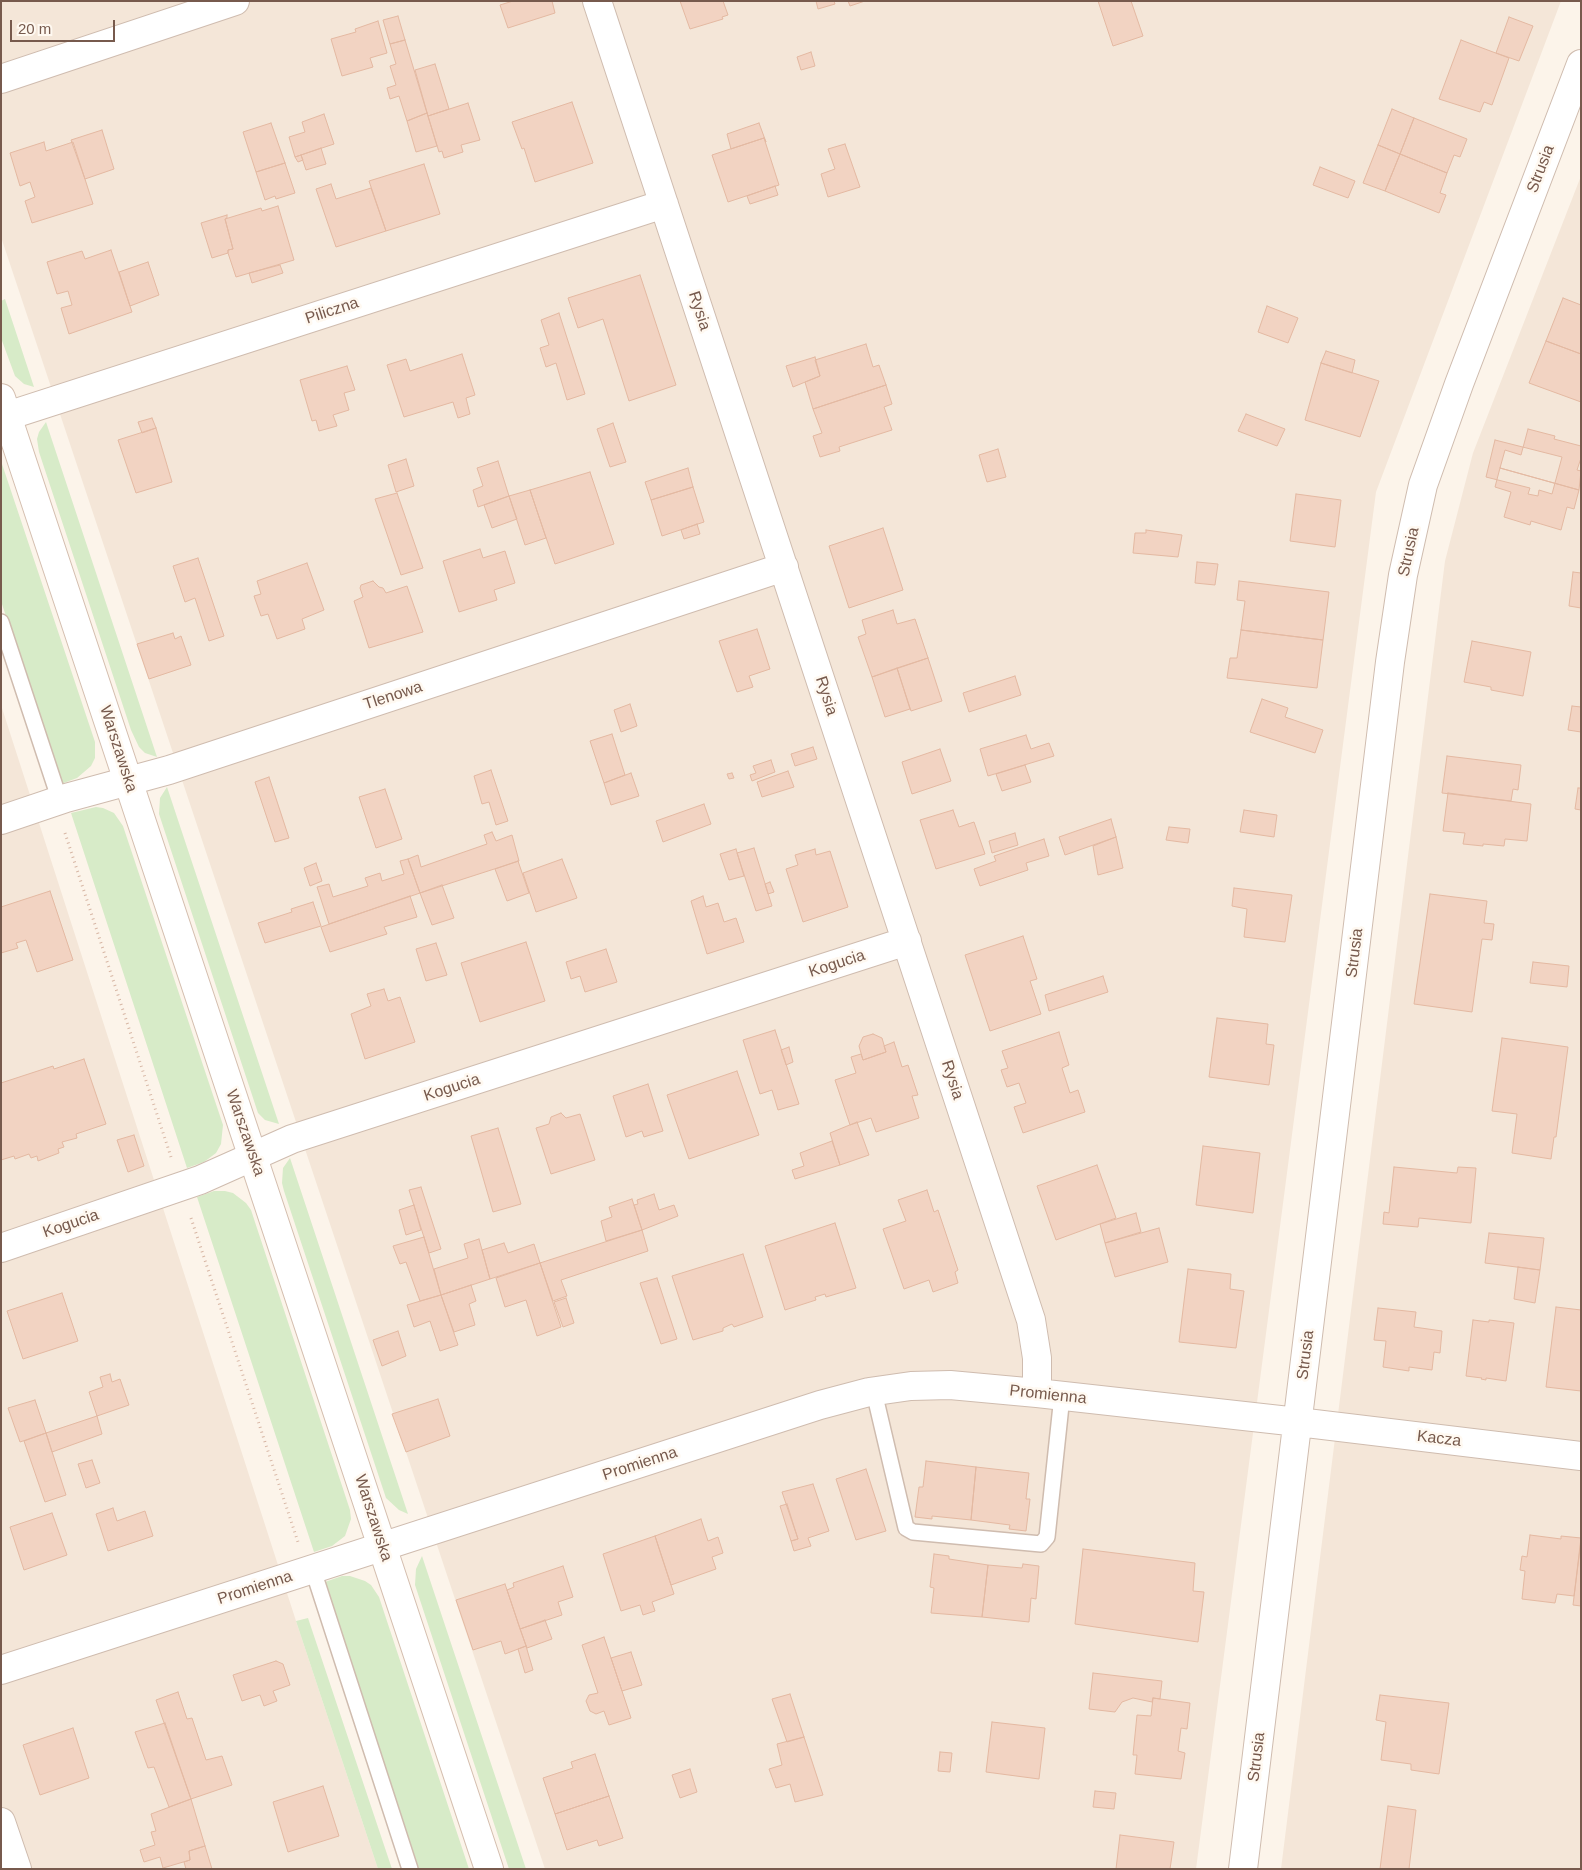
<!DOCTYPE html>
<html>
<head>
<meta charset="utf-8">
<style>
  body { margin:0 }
  #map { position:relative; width:1582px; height:1870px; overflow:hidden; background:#fcf4ea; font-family:Arial,sans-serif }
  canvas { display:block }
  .frame { position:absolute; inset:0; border:2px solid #775a4d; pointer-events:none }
  .scale { position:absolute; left:10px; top:20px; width:105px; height:22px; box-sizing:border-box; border:2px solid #775a4d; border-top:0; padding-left:6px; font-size:15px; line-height:18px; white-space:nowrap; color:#775a4d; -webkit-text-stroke:4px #fff9f1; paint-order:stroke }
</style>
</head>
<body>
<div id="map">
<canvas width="1582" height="1870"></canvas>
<div class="frame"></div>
<div class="scale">20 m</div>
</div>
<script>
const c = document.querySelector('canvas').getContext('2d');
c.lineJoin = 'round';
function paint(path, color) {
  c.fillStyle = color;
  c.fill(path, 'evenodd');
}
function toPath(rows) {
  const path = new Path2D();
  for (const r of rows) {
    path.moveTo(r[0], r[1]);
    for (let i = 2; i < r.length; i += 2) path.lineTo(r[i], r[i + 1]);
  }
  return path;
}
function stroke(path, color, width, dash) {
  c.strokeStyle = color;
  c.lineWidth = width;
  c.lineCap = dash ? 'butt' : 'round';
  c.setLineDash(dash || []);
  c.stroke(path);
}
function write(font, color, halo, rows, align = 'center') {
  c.font = font + ' Arial,sans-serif';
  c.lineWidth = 5;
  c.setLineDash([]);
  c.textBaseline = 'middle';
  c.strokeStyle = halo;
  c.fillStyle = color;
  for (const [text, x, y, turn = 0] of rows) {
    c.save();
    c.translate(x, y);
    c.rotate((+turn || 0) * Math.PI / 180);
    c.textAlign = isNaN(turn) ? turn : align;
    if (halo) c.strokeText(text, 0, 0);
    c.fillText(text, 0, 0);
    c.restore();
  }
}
paint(toPath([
  [1,1,1561,1,1376,492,1196,1869,545,1869,1,237],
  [1581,176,1581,1869,1281,1869,1445,561,1473,453],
  [1,705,296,1621,378,1869,1,1869]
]), '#f4e6d8');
paint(toPath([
  [5,299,34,387,24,384,15,376,1,338,1,301],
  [46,422,157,757,145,753,139,747,131,730,39,452,37,439,39,432],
  [1,461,95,742,95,758,91,766,77,778,61,784,1,601],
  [167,787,279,1124,265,1120,258,1113,159,814,160,798],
  [96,807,103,808,114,813,123,826,223,1125,221,1144,216,1153,204,1162,187,1168,71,813],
  [290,1158,408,1514,399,1510,386,1498,284,1191,282,1183,283,1168],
  [214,1191,225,1191,233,1193,246,1203,251,1210,350,1510,351,1519,345,1536,332,1546,314,1552,197,1197],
  [422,1556,526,1869,509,1869,415,1585,416,1569],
  [342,1576,350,1576,365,1581,371,1585,379,1597,469,1869,419,1869,325,1582],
  [308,1618,392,1869,378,1869,296,1621]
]), '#d7ebc8');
const building = toPath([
  [513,1,552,1,555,13,508,28,500,5,513,1],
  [680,1,723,1,728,15,722,17,723,19,690,29,680,1],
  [816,1,834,1,835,4,818,9,816,1],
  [848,1,865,1,850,6,848,1],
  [1098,1,1131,1,1143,36,1113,46,1098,1],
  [398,16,405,40,390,44,383,20,398,16],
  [1509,17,1533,26,1519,61,1496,53,1509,17],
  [378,21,387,53,370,58,373,67,342,76,331,39,356,32,355,29,378,21],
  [405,40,427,113,407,121,399,96,390,99,387,88,396,85,390,66,396,64,390,44,405,40],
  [1461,40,1509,58,1492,105,1484,102,1480,112,1439,99,1461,40],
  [811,52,815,66,801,70,797,57,811,52],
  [435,64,449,109,428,116,415,70,435,64],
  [572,102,593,163,535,182,524,148,522,149,512,122,572,102],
  [468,103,480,140,461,145,463,152,444,158,442,151,439,152,428,116,468,103],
  [1392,109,1414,118,1400,154,1378,145,1392,109],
  [427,113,437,146,416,152,407,121,427,113],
  [324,114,334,144,295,157,289,137,305,132,302,122,324,114],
  [1414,118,1467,139,1460,157,1454,155,1447,173,1400,154,1414,118],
  [271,123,285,163,256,172,243,132,271,123],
  [759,123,766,142,764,138,731,149,727,134,759,123],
  [102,130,114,169,85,179,71,140,102,130],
  [764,138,779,185,728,202,712,155,764,138],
  [44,142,46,151,73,142,93,204,32,223,25,201,35,197,30,182,20,186,10,153,44,142],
  [845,144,860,187,828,197,821,174,835,169,828,149,845,144],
  [1378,145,1400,154,1385,191,1363,183,1378,145],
  [321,148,326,164,306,170,301,155,321,148],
  [1400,154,1447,173,1440,193,1446,195,1439,213,1385,191,1400,154],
  [301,155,303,160,298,162,295,157,301,155],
  [285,163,295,193,276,199,275,196,265,200,256,172,285,163],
  [424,164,440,214,386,231,369,181,424,164],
  [1320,167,1355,181,1348,198,1313,185,1320,167],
  [331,184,336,199,371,188,386,231,336,247,316,189,331,184],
  [775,186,778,195,750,204,747,196,775,186],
  [278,206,294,260,236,277,228,253,228,250,233,249,225,219,261,208,262,211,278,206],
  [227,215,227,218,225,219,233,249,228,250,228,253,212,258,201,223,227,215],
  [111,250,132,312,69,334,61,308,72,305,68,291,57,294,47,262,82,251,85,259,111,250],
  [148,262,159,295,130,306,119,272,148,262],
  [280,265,283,273,252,283,249,273,280,265],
  [640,275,676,385,629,401,603,319,578,328,568,298,640,275],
  [1563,298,1581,305,1581,354,1546,341,1563,298],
  [1267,306,1298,318,1288,343,1258,332,1267,306],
  [559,313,585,394,567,400,556,363,546,367,540,348,549,345,541,320,559,313],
  [1546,341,1581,354,1581,402,1529,383,1546,341],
  [866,344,873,367,879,365,886,385,813,409,805,382,820,376,815,360,866,344],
  [1326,351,1355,360,1352,373,1321,363,1326,351],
  [462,354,475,395,466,398,470,414,458,418,453,402,404,417,387,365,406,359,410,371,462,354],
  [815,357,820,376,793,387,786,366,815,357],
  [1321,363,1379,381,1360,437,1305,420,1321,363],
  [347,366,355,390,344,393,349,410,333,415,337,426,319,431,316,420,312,421,300,380,347,366],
  [886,385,892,404,884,407,892,430,839,447,840,451,820,457,813,436,822,433,813,409,886,385],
  [1246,414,1285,429,1277,446,1238,431,1246,414],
  [152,418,156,428,142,433,138,422,152,418],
  [613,423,626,462,610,467,597,429,613,423],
  [156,428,172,482,136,493,118,440,156,428],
  [1528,429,1555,436,1554,439,1581,446,1581,458,1577,470,1581,471,1579,490,1500,468,1505,450,1521,455,1528,429],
  [1495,440,1562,457,1552,494,1539,490,1538,496,1528,494,1530,488,1486,477,1495,440],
  [998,449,1006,477,987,482,979,455,998,449],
  [406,459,414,486,396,492,388,465,406,459],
  [498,461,509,496,478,507,473,490,483,486,477,468,498,461],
  [688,468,693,487,651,500,645,482,688,468],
  [1500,468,1579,490,1574,509,1567,507,1561,530,1531,521,1530,525,1504,517,1511,492,1495,487,1500,468],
  [590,472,614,544,555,564,530,490,590,472],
  [693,487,704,522,662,536,651,500,693,487],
  [530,490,546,538,525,545,509,496,530,490],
  [397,493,423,568,401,575,375,499,397,493],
  [1296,494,1341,500,1335,547,1290,541,1296,494],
  [509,496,517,519,492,528,484,505,509,496],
  [697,524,700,534,684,539,681,530,697,524],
  [883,528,903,590,849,608,829,546,883,528],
  [1146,530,1182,535,1178,557,1133,553,1135,533,1146,533,1146,530],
  [480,549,483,558,505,551,515,583,494,590,497,600,459,612,443,561,480,549],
  [198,558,224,636,209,641,195,598,185,602,173,566,198,558],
  [1197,562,1218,564,1215,585,1195,583,1197,562],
  [307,563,324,610,302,619,305,629,277,639,268,614,261,616,254,596,261,594,257,581,307,563],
  [1573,572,1581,573,1581,608,1569,606,1573,572],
  [373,581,379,587,383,588,386,593,407,586,423,632,369,648,354,601,363,597,360,588,361,585,373,581],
  [1239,581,1329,592,1323,640,1241,630,1245,601,1237,600,1239,581],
  [893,610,897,624,915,619,928,658,872,677,858,637,866,634,862,620,893,610],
  [757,629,770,669,749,676,753,687,737,692,719,641,757,629],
  [1241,630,1323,640,1317,688,1227,678,1230,658,1237,658,1241,630],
  [173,633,175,639,181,636,191,665,149,679,137,644,173,633],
  [1472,641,1531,652,1523,696,1491,690,1491,687,1464,682,1472,641],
  [928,658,942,701,911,711,897,668,928,658],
  [897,668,910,709,885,717,872,677,897,668],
  [1015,676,1021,695,969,712,963,693,1015,676],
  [1262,699,1288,708,1285,717,1323,730,1315,753,1250,732,1262,699],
  [630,704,637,726,621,732,614,710,630,704],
  [1572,706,1581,707,1581,732,1568,730,1572,706],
  [612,734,625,775,604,783,590,741,612,734],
  [1026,735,1031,749,1049,743,1054,756,988,776,980,749,1026,735],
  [813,747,817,759,795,766,791,754,813,747],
  [940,749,951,781,912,794,902,762,940,749],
  [1447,756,1521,765,1518,790,1513,789,1511,801,1442,793,1447,756],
  [771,760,775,772,752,781,750,775,756,773,753,766,771,760],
  [1025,765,1031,782,1002,791,996,774,1025,765],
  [491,770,508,821,496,825,489,802,482,804,474,776,491,770],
  [788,771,794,787,762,797,757,782,788,771],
  [631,773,639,796,611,805,604,783,631,773],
  [732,773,734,778,729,779,727,774,732,773],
  [269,777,289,838,275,842,255,782,269,777],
  [1578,788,1581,788,1581,810,1575,809,1578,788],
  [385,789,402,839,376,848,359,797,385,789],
  [1448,793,1531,804,1527,841,1505,839,1504,846,1483,844,1483,846,1463,844,1465,833,1443,831,1448,793],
  [704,804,711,824,663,842,656,821,704,804],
  [953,810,959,827,974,822,985,854,936,869,920,820,953,810],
  [1244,810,1277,815,1274,837,1240,832,1244,810],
  [1111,819,1116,837,1065,855,1059,837,1111,819],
  [1169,827,1190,829,1188,843,1166,840,1169,827],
  [492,832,496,841,512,835,519,861,420,893,408,859,418,855,421,867,487,844,484,835,492,832],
  [1015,833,1018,845,992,853,989,841,1015,833],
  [1116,837,1123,868,1098,875,1093,846,1116,837],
  [1044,839,1049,856,1026,863,1028,870,980,886,974,869,996,861,994,856,1044,839],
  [754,848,772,906,756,911,737,853,754,848],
  [736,849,744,876,729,880,720,854,736,849],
  [815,849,816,855,830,851,848,907,803,922,786,869,798,865,795,855,815,849],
  [408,859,420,893,329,924,317,887,329,884,333,897,368,886,365,878,380,873,382,881,404,874,400,861,408,859],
  [562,859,577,898,536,912,523,873,562,859],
  [518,861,529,893,507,901,495,869,518,861],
  [316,863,322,881,310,886,304,868,316,863],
  [770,882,774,892,768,894,765,884,770,882],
  [442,885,454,918,432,925,420,893,442,885],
  [1234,888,1292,895,1285,942,1244,937,1247,909,1232,906,1234,888],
  [50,891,73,960,37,972,26,940,16,943,18,948,1,953,1,907,50,891],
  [1430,894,1487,901,1484,923,1494,924,1492,940,1482,939,1472,1012,1414,1004,1430,894],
  [410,896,417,917,384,927,387,934,330,952,321,927,410,896],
  [703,896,706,907,718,903,724,922,736,918,744,942,707,954,691,901,703,896],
  [313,902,321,926,265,943,258,923,292,912,291,909,313,902],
  [1023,936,1037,979,1030,981,1041,1014,990,1031,965,955,1023,936],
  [526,942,545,1001,480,1022,461,963,526,942],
  [436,943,447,975,426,981,416,949,436,943],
  [606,949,617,982,585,992,580,976,571,979,566,962,606,949],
  [1533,962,1569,966,1567,987,1530,983,1533,962],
  [1103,976,1108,992,1049,1011,1045,995,1103,976],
  [384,989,388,1001,400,997,415,1042,365,1059,351,1014,371,1006,367,994,384,989],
  [1217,1018,1268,1024,1266,1044,1274,1045,1269,1085,1209,1077,1217,1018],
  [775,1030,799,1104,778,1110,772,1090,760,1094,743,1040,775,1030],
  [1059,1032,1069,1065,1062,1068,1070,1093,1078,1090,1085,1112,1023,1133,1014,1107,1026,1103,1019,1083,1007,1087,1001,1070,1008,1068,1002,1051,1059,1032],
  [873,1034,882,1038,886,1052,863,1060,859,1046,863,1037,873,1034],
  [1502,1038,1568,1047,1556,1137,1554,1137,1551,1159,1512,1153,1517,1114,1492,1111,1502,1038],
  [894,1042,902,1067,908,1065,918,1095,912,1096,919,1118,876,1132,871,1118,850,1125,835,1080,856,1073,851,1057,861,1054,863,1060,886,1052,884,1046,894,1042],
  [789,1047,793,1062,786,1065,781,1050,789,1047],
  [84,1059,106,1124,76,1134,77,1138,62,1142,64,1147,58,1149,59,1153,38,1161,37,1156,31,1158,29,1154,15,1159,14,1156,1,1160,1,1083,53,1066,54,1069,84,1059],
  [737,1071,759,1135,689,1159,667,1095,737,1071],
  [648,1084,663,1131,644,1137,642,1131,626,1137,613,1096,648,1084],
  [561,1113,566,1118,580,1114,595,1160,551,1174,536,1128,549,1124,551,1117,561,1113],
  [857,1122,869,1155,840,1165,830,1133,857,1122],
  [498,1128,521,1204,493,1212,471,1136,498,1128],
  [134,1135,144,1166,128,1172,117,1140,134,1135],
  [832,1141,840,1165,795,1179,792,1170,804,1166,800,1153,832,1141],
  [1203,1146,1260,1153,1253,1213,1196,1205,1203,1146],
  [1097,1165,1116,1218,1056,1240,1037,1186,1097,1165],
  [1394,1167,1457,1173,1458,1167,1476,1168,1471,1223,1419,1218,1418,1227,1383,1224,1384,1212,1389,1213,1394,1167],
  [421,1187,441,1249,429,1253,409,1190,421,1187],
  [927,1190,934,1212,938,1210,958,1270,955,1272,958,1283,933,1292,929,1280,904,1289,883,1229,906,1221,898,1200,927,1190],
  [654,1194,659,1210,674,1205,678,1216,642,1230,634,1205,638,1204,637,1200,654,1194],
  [632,1199,642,1230,606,1241,601,1221,612,1217,609,1207,632,1199],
  [414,1205,421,1230,406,1235,399,1210,414,1205],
  [1136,1213,1141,1232,1105,1243,1100,1224,1136,1213],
  [835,1223,856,1288,826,1297,825,1294,815,1297,816,1300,785,1310,765,1246,835,1223],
  [1159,1228,1168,1262,1115,1277,1105,1243,1159,1228],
  [642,1230,648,1251,561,1280,567,1296,553,1301,540,1263,642,1230],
  [1489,1233,1544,1238,1540,1270,1485,1263,1489,1233],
  [424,1237,441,1295,420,1301,406,1262,400,1264,393,1246,424,1237],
  [479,1239,490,1279,441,1295,434,1269,468,1258,464,1244,479,1239],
  [504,1243,508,1253,534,1244,540,1263,490,1279,482,1250,504,1243],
  [743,1254,763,1317,734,1327,732,1324,723,1328,723,1331,693,1340,672,1276,743,1254],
  [540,1263,561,1327,537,1336,526,1300,505,1307,496,1278,540,1263],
  [1518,1267,1540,1270,1535,1303,1514,1299,1518,1267],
  [1188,1269,1231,1274,1230,1289,1244,1291,1236,1348,1179,1342,1188,1269],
  [657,1278,677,1339,661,1344,640,1283,657,1278],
  [471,1285,476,1301,469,1304,475,1325,454,1332,441,1295,471,1285],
  [62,1293,78,1341,23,1359,7,1311,62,1293],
  [441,1295,458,1345,440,1351,430,1321,414,1327,407,1305,441,1295],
  [566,1298,574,1323,563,1327,554,1302,566,1298],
  [1556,1307,1581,1310,1581,1391,1546,1387,1556,1307],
  [1378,1308,1416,1312,1414,1327,1442,1331,1440,1353,1434,1352,1432,1370,1409,1367,1409,1371,1383,1367,1386,1341,1374,1340,1378,1308],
  [1473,1320,1489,1322,1489,1320,1514,1323,1506,1381,1486,1378,1486,1380,1481,1379,1482,1378,1466,1376,1473,1320],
  [398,1331,406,1356,382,1366,373,1340,398,1331],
  [110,1374,112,1382,120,1379,129,1405,97,1416,89,1392,103,1387,100,1377,110,1374],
  [438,1399,450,1436,406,1452,392,1414,438,1399],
  [35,1400,46,1433,20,1442,8,1408,35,1400],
  [97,1416,102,1434,52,1452,46,1433,97,1416],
  [46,1433,66,1495,45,1502,24,1441,46,1433],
  [92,1460,100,1483,86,1488,78,1464,92,1460],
  [926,1461,976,1467,971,1520,932,1516,932,1519,915,1517,919,1487,923,1487,926,1461],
  [976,1467,1029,1473,1026,1499,1030,1499,1026,1531,1009,1529,1010,1525,971,1520,976,1467],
  [866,1469,886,1531,856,1540,836,1479,866,1469],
  [813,1484,829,1531,808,1538,811,1546,794,1551,791,1541,798,1539,782,1492,813,1484],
  [787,1504,798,1539,791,1541,780,1506,787,1504],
  [113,1508,117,1521,145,1511,153,1536,108,1551,96,1514,113,1508],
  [52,1513,67,1555,24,1570,10,1527,52,1513],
  [701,1519,708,1541,718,1537,723,1553,712,1557,716,1569,671,1585,655,1536,701,1519],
  [1530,1535,1561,1539,1561,1536,1581,1538,1574,1596,1557,1594,1555,1603,1522,1599,1525,1571,1520,1570,1522,1556,1527,1557,1530,1535],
  [655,1536,674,1594,652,1602,655,1611,643,1615,640,1605,621,1611,603,1554,655,1536],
  [1581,1541,1581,1606,1573,1605,1581,1541],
  [1083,1549,1195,1563,1193,1591,1204,1592,1198,1642,1075,1624,1083,1549],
  [934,1554,949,1556,949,1559,988,1565,982,1617,931,1613,934,1588,930,1587,934,1554],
  [1023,1564,1039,1566,1036,1599,1031,1598,1029,1622,982,1617,988,1565,1022,1568,1023,1564],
  [563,1566,573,1597,558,1602,562,1615,520,1629,507,1590,514,1587,513,1583,563,1566],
  [505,1584,526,1646,505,1654,501,1641,473,1650,456,1600,505,1584],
  [545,1620,552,1639,527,1648,520,1629,545,1620],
  [604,1637,631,1718,609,1725,604,1711,596,1714,590,1711,586,1701,589,1695,598,1693,582,1645,604,1637],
  [526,1646,533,1670,525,1673,518,1649,526,1646],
  [631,1652,642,1685,622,1691,611,1658,631,1652],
  [276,1661,283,1664,290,1685,273,1691,277,1701,264,1706,260,1695,242,1701,233,1675,276,1661],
  [1093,1673,1162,1681,1160,1699,1153,1698,1152,1702,1133,1698,1122,1702,1115,1712,1089,1709,1093,1673],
  [178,1692,187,1719,192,1718,206,1760,222,1756,232,1785,191,1799,156,1700,178,1692],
  [790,1694,804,1737,787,1742,772,1699,790,1694],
  [1380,1695,1449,1703,1439,1774,1411,1770,1411,1764,1381,1760,1386,1722,1376,1720,1380,1695],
  [1153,1698,1190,1703,1187,1729,1181,1728,1178,1751,1185,1753,1181,1779,1135,1774,1137,1755,1133,1755,1137,1715,1151,1716,1153,1698],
  [992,1722,1045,1728,1039,1779,986,1772,992,1722],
  [165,1723,191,1799,169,1807,154,1767,148,1768,135,1732,165,1723],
  [73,1728,89,1778,40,1795,23,1745,73,1728],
  [804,1737,823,1795,795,1802,790,1784,776,1788,769,1769,782,1765,777,1744,804,1737],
  [940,1752,952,1753,950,1772,938,1771,940,1752],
  [595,1754,609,1796,555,1814,543,1778,573,1768,571,1762,595,1754],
  [690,1769,697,1792,680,1798,672,1775,690,1769],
  [323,1786,339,1836,288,1852,273,1802,323,1786],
  [1095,1791,1116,1793,1114,1809,1093,1807,1095,1791],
  [609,1796,623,1838,599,1846,597,1840,567,1850,555,1814,609,1796],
  [191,1799,205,1846,189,1851,190,1860,163,1868,160,1857,144,1862,140,1850,155,1845,151,1832,156,1831,151,1814,191,1799],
  [1388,1806,1416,1810,1409,1869,1380,1869,1388,1806],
  [1120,1835,1174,1842,1170,1869,1116,1869,1120,1835],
  [205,1846,212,1869,186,1869,184,1862,190,1860,189,1851,205,1846]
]);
paint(building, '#f2d3c2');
stroke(building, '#e4b9a2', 1);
const lane = toPath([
  [1,622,60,801],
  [874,1392,906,1528,913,1532,1041,1544,1047,1537,1062,1396],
  [313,1570,410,1869]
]);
const street = toPath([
  [597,1,1031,1320,1037,1358,1037,1393],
  [1,79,235,1],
  [1,418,664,204],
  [1,820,66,798,169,770,784,567],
  [1,1248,200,1180,292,1139,907,941],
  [1,1670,820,1405,869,1392,911,1386,950,1385,1037,1393,1298,1422,1581,1456],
  [1,1822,17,1869],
  [1243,1869,1390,662,1403,575,1423,485,1459,384,1581,64]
]);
const secondary = toPath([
  [1,398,489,1869]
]);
stroke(lane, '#cfbcaf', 18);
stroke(street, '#cfbcaf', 30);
stroke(secondary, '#d4beaf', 30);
stroke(toPath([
  [65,833,171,1157],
  [191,1218,298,1542]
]), '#d7b6a4', 3, [1, 4]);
stroke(lane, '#fff', 15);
stroke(street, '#fff', 28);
stroke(secondary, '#fff', 28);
write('16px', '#775a4d', '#fff9f1', [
  ["Strusia",1541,169,-69],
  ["Piliczna",332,311,-18],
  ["Rysia",699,311,72],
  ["Strusia",1409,552,-78],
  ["Tlenowa",393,696,-18],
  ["Rysia",826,696,72],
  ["Warszawska",118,749,72],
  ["Strusia",1355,953,-83],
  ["Kogucia",837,964,-18],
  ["Rysia",952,1080,72],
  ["Kogucia",452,1088,-18],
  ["Warszawska",245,1133,71],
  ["Kogucia",71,1224,-19],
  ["Strusia",1306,1355,-83],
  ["Promienna",1048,1395,6],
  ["Kacza",1439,1439,7],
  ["Promienna",640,1464,-18],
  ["Warszawska",373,1518,72],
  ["Promienna",255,1588,-18],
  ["Strusia",1257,1757,-83]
]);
</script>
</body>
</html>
